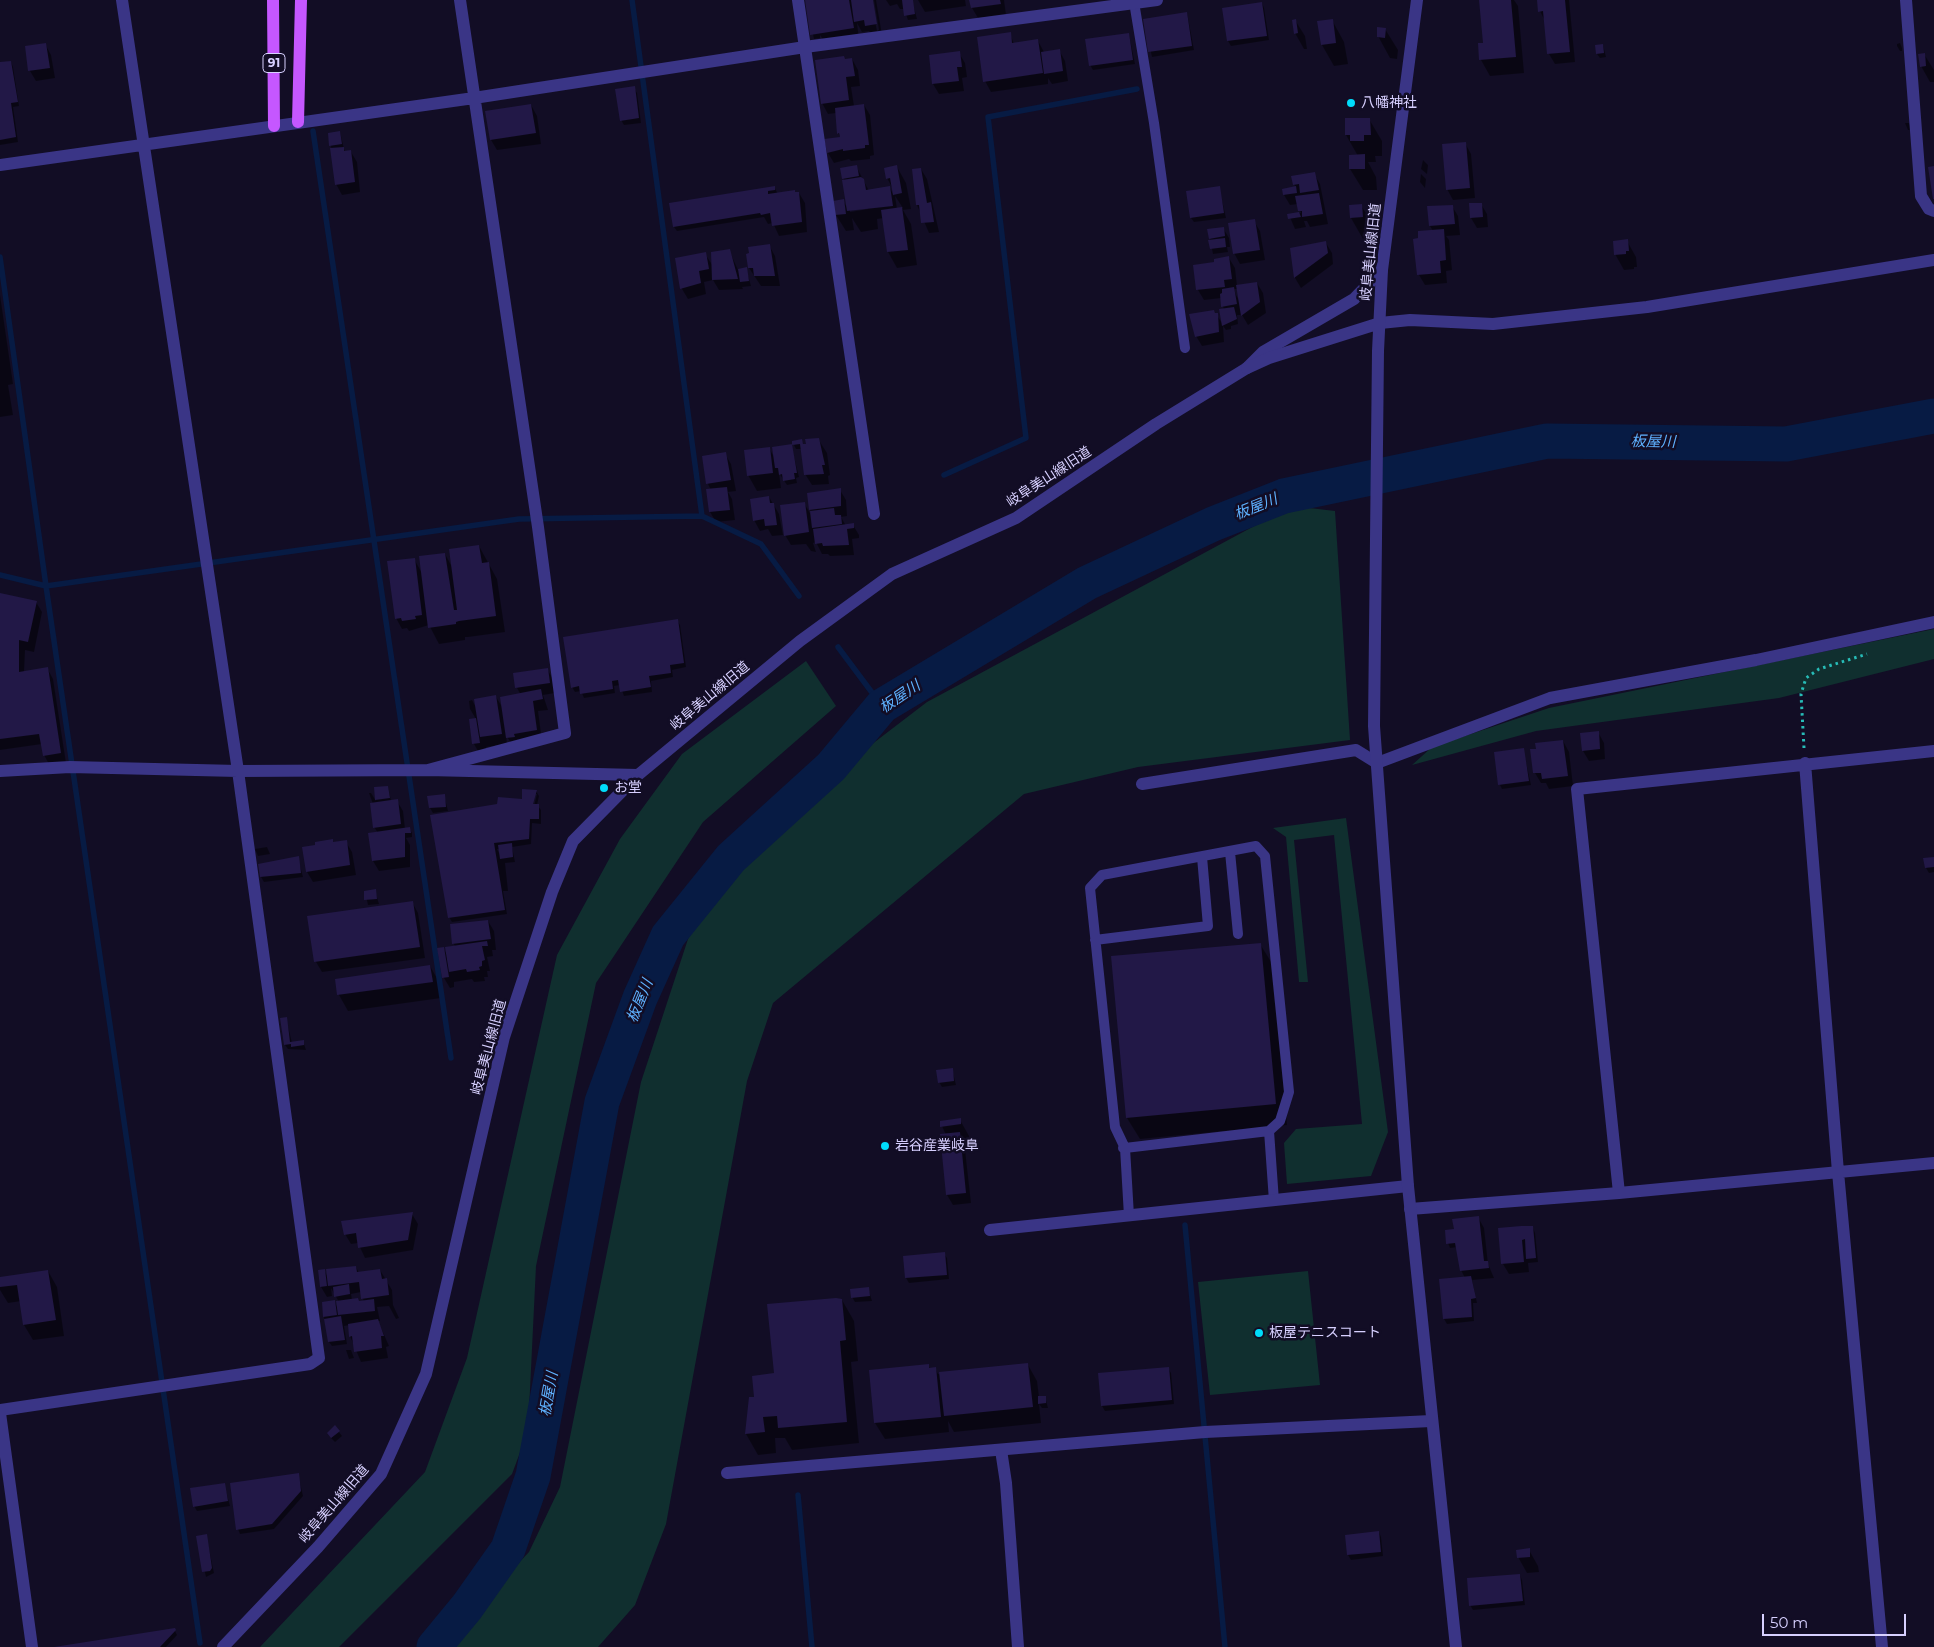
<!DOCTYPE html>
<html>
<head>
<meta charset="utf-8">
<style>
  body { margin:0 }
  #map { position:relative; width:1934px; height:1647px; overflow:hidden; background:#120d25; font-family:Montserrat,sans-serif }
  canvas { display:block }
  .scale { position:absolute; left:1762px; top:1614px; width:144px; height:22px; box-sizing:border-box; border:2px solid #d7d0ff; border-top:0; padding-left:6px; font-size:15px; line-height:18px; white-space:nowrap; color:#d7d0ff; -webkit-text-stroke:4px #120d25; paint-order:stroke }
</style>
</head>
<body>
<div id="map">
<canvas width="1934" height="1647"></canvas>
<div class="scale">50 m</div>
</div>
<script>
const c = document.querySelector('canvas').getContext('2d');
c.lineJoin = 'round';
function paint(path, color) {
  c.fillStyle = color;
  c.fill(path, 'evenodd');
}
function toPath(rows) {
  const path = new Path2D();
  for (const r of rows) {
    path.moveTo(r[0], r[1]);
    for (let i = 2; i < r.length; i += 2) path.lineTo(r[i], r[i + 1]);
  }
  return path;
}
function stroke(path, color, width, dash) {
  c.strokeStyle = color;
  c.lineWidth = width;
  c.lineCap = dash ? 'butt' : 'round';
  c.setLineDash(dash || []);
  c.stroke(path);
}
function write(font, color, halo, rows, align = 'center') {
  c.font = font + ' Montserrat,"Noto Sans JP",sans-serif';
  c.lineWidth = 5;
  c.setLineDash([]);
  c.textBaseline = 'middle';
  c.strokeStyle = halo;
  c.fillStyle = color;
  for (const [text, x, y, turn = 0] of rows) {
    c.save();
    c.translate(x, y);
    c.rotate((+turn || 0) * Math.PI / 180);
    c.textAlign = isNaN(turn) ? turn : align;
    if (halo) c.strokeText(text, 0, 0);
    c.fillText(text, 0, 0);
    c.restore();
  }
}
paint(toPath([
  [1301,507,1335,511,1350,740,1138,767,1024,794,773,1003,747,1081,666,1524,635,1605,598,1647,439,1647,529,1552,560,1487,641,1082,689,936,737,870,863,751,927,702,1258,524],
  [1934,629,1934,659,1779,698,1536,731,1412,765,1432,747,1549,708],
  [806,661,836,706,703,822,596,983,536,1266,528,1431,512,1474,339,1647,260,1647,425,1472,467,1358,557,955,620,839,682,754],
  [1346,818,1388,1132,1371,1176,1287,1184,1284,1143,1296,1129,1362,1124,1334,835,1294,840,1308,982,1299,982,1286,837,1273,828],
  [1308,1271,1320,1385,1210,1395,1198,1282]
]), '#102f2f');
paint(toPath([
  [806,0,871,0,877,31,879,30,874,0,876,0,882,35,873,36,869,31,862,32,857,23,859,39,826,44,820,35,820,38,814,39],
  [886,0,912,0,917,19,908,20,904,9,900,9,897,4,890,6],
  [918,0,965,0,966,6,925,12],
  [971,0,1004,0,1006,15,978,18,972,8],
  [1481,0,1514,0,1518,6,1524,73,1490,76,1481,60,1479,45,1485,44],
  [1539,0,1569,0,1575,62,1555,64,1549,54,1545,21,1540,11],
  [1262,3,1264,8,1269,40,1231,46,1228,41,1224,9],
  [1187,13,1194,50,1152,57,1144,20],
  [1295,20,1305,36,1307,49,1304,49,1295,33],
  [1332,20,1344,42,1348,64,1334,66,1322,45],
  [1385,29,1398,50,1397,59,1390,58,1378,36],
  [1010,34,1014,44,1038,41,1044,52,1059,50,1065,61,1068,81,1052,84,1048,78,1048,84,991,92,985,81],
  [1129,35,1135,64,1093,70,1090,65],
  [1900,43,1902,48,1902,51,1900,51,1897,46,1897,44],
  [45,44,51,55,55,78,36,81,30,71,26,47],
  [1603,45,1606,57,1600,58,1597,54],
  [959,53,965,63,967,77,962,78,964,91,939,94,933,84,930,56],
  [1924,54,1934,70,1934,82,1930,82,1921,66],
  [852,59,858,70,860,86,851,87,854,106,864,105,870,115,874,155,870,156,870,159,851,161,849,159,834,163,828,153,841,138,838,133,836,113,828,114,822,103,845,60],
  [11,62,13,67,19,106,13,107,18,142,0,145,0,64],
  [634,88,637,93,641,123,624,125,621,120],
  [531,105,537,116,541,144,497,150,491,140],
  [1369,119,1382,141,1382,156,1375,156,1376,162,1368,162,1376,177,1377,190,1363,190,1350,169,1350,156,1358,156,1346,135],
  [1905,123,1909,123,1912,130,1908,130],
  [340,132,344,149,345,152,351,152,357,162,360,192,342,195,336,184,331,146],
  [1465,143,1471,154,1475,198,1453,200,1447,189],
  [1423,160,1428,165,1427,174,1421,169],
  [856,166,869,191,890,188,894,196,893,189,887,178,897,167,906,183,911,209,903,210,911,224,917,265,897,268,888,252,884,218,877,219,878,229,861,232,852,218,854,230,846,231,836,215,834,202,843,201,848,209,844,178],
  [895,196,903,208,897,209],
  [868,206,868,209,850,212,850,209],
  [921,169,927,179,939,232,929,233,917,205],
  [1314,174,1320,184,1328,224,1310,227,1307,221,1304,221,1306,227,1295,229,1289,215,1301,213,1298,204,1290,205,1284,195,1296,188,1294,184],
  [1421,174,1426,179,1425,188,1420,182],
  [774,187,778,194,799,193,805,203,807,232,779,236,773,223,768,224,764,217,677,231,674,227],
  [1219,187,1226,218,1194,222,1191,218],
  [1481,204,1487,214,1488,227,1477,228,1471,218],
  [1361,205,1374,227,1374,239,1363,239,1351,218],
  [1452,206,1458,216,1460,235,1446,236,1449,240,1452,270,1446,271,1447,283,1425,285,1419,275,1419,239,1433,231,1430,226,1429,208],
  [1254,221,1260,231,1265,260,1240,264,1234,253],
  [1223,228,1229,238,1230,247,1227,247,1228,252,1213,254,1210,239],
  [1627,241,1636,257,1637,267,1634,267,1634,269,1624,270,1615,254],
  [1326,243,1332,253,1333,264,1301,288,1295,278,1291,249],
  [769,245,775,256,780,286,761,286,749,268],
  [729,250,738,270,746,269,751,286,742,287,743,289,719,290,713,280,704,282,706,294,688,299,682,289,676,259,705,254,713,266],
  [1229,258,1235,268,1237,286,1257,283,1263,293,1266,313,1248,325,1242,315,1237,315,1238,324,1231,326,1231,329,1226,330,1223,326,1224,342,1202,346,1196,336,1214,311,1222,323,1224,310,1221,298,1204,300,1198,290,1194,266,1216,263],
  [1234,289,1238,289,1240,302,1236,295],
  [0,295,13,384,8,385,13,415,0,417],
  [818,439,827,453,830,475,828,476,829,484,812,485,805,474,802,449,796,449,794,445,801,441,804,445],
  [791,445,799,477,796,478,797,483,787,485,779,473,781,488,757,491,748,475,769,448,774,457],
  [725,454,731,464,736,491,728,492,732,499,735,520,716,522,710,512,708,491,711,490,708,484],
  [840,490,846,500,847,516,841,517,846,526,853,525,859,535,859,538,852,539,854,555,830,556,828,554,822,554,816,542,813,543,816,552,811,551,806,544,791,545,785,535,804,503,811,515,808,494],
  [769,497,779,514,783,535,772,536,768,529,760,531,754,520],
  [479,546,497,579,505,632,468,637,465,637,465,640,439,644,429,625,409,631,407,628,402,629,396,618,414,559,422,573,445,554,452,567],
  [0,594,36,602,42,612,34,652,25,650,24,672,47,668,53,679,66,763,50,766,44,755,42,744,0,750],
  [677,620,680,625,686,667,672,670,673,677,651,681,652,692,624,696,620,685,614,686,615,693,584,698,581,691,575,692,572,687],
  [547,669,553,679,555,693,543,695,548,710,538,711,542,741,514,748,506,735,507,744,486,747,488,759,483,760,474,744,470,720,476,719,470,709,469,701,472,700,477,709,496,697,504,710,521,695,517,688],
  [1598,732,1604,743,1605,759,1589,761,1583,751],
  [1563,741,1569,752,1573,786,1549,789,1546,783,1541,783,1535,773,1532,750],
  [1523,749,1531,785,1502,789,1500,785],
  [388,787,391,801,397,801,403,811,405,829,409,828,412,833,412,837,406,838,410,845,410,867,379,871,373,861,378,833,374,827,373,804,369,793,371,793,376,801,375,788],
  [536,791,539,796,537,805,541,810,541,824,532,823,531,844,512,847,515,862,505,863,508,891,503,891,507,914,452,922,449,917,441,860],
  [535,794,537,794,533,810,531,809],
  [497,849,500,849,501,857],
  [444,795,448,811,433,813,430,808],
  [346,842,352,852,356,875,313,882,307,872],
  [267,847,270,854,258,856,255,849],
  [298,858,303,877,264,882,261,877],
  [1934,858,1934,872,1929,873,1926,868],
  [375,891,379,904,368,905,365,892],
  [412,902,418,913,425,958,322,972,316,962,309,917],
  [488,921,494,931,496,950,492,950,493,956,487,957,490,971,487,971,488,977,484,977,485,981,474,982,472,979,454,982,454,987,450,988,444,978,443,948,448,956,455,946,453,943],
  [1260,944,1273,965,1287,1125,1140,1139,1127,1118],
  [430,966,439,982,441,998,348,1011,339,995,336,980],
  [286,1018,292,1043,303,1041,306,1050,288,1049,285,1045],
  [952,1069,956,1085,942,1087,939,1082],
  [960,1120,969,1136,970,1140,964,1141,971,1203,953,1205,947,1195,946,1135,942,1126],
  [412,1214,418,1224,413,1250,365,1258,358,1243,351,1244,345,1234],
  [1478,1217,1484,1228,1488,1264,1494,1278,1472,1280,1477,1303,1473,1303,1474,1321,1447,1324,1444,1319,1440,1280,1465,1278,1461,1270,1458,1247,1450,1248,1448,1243,1453,1230],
  [1533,1228,1535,1233,1538,1262,1528,1263,1529,1272,1509,1274,1503,1264,1500,1229],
  [944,1254,947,1258,949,1279,909,1283,906,1278],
  [356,1267,359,1273,380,1270,392,1290,393,1305,399,1318,396,1319,389,1306,377,1307,380,1321,378,1321,389,1346,386,1347,388,1358,361,1362,350,1336,350,1325,344,1326,347,1344,332,1346,329,1342,324,1317,335,1302,338,1309,339,1302,331,1288,332,1296,327,1297,321,1287,324,1270,329,1279],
  [361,1292,364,1302,352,1300,351,1294],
  [48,1271,57,1287,64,1336,33,1340,24,1325,21,1301,8,1303,0,1290,0,1278],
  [868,1288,872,1301,855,1302,852,1297],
  [842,1300,854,1321,858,1361,851,1362,859,1443,792,1450,785,1438,775,1438,776,1453,758,1455,746,1434,755,1398],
  [346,1350,351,1350,354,1358,349,1359],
  [928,1365,930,1369,935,1368,938,1374,1028,1365,1037,1381,1039,1397,1045,1397,1048,1408,1042,1408,1039,1404,1041,1423,954,1432,948,1421,949,1432,885,1439,875,1423],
  [1168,1368,1171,1373,1174,1404,1105,1411,1102,1406,1099,1375],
  [339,1432,342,1436,335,1442,331,1438],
  [298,1474,303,1496,274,1529,240,1534,238,1529],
  [224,1484,230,1506,197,1511,194,1506],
  [1379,1532,1381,1537,1383,1556,1351,1560,1348,1555],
  [206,1535,214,1573,206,1577,197,1537],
  [1529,1550,1538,1566,1539,1572,1527,1573,1518,1557],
  [1520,1575,1522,1580,1525,1605,1473,1610,1470,1605],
  [174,1629,177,1635,166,1647,59,1647]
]), '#0007');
stroke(toPath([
  [632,0,702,516],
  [313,131,451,1058],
  [0,257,46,586,200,1643],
  [944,475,1026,438,988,117,1137,89],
  [0,575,46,586,519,519,702,516,761,544,799,596],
  [838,647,882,706],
  [1185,1225,1225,1647],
  [798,1495,812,1647]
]), '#071b44', 5.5);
stroke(toPath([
  [434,1647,467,1607,508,1549,533,1476,602,1102,640,998,668,936,731,858,831,767,882,706,1087,583,1213,524,1284,496,1547,441,1786,444,1934,416]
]), '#071b44', 35);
paint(toPath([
  [805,0,849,0,854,28,810,35],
  [851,0,873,0,877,24,865,26,864,20,854,22],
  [902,0,913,0,915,14,904,16],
  [969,0,1000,0,1001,4,971,8],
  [1479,0,1511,0,1516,57,1479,60,1478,43,1483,43],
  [1537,0,1565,0,1570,52,1547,54,1543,11,1538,12],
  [1262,2,1267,36,1227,41,1222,8],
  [1187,12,1192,46,1148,52,1143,19],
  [1296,19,1298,33,1294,34,1292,20],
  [1333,19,1336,43,1321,45,1317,21],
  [1377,27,1386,28,1385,38,1377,37],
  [1011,32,1012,43,1038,39,1043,73,983,82,977,37],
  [1129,33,1133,60,1089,66,1085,39],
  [46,43,50,68,28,71,25,46],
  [1603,44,1604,53,1596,54,1595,45],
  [1060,49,1063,71,1044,74,1041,52],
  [960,51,962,67,957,67,959,81,932,84,929,55],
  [1925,53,1926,66,1920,67,1918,54],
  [844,56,845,59,852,58,855,76,846,77,849,100,821,104,815,60],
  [11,61,18,102,11,103,16,137,0,140,0,62],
  [635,86,639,118,620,121,615,89],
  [531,104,536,133,490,140,485,111],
  [864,104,869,145,865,145,865,148,843,151,843,149,827,153,824,139,840,137,839,133,837,134,835,108],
  [1345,118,1370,118,1371,135,1364,135,1364,141,1350,141,1350,135,1345,135],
  [340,131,342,144,329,146,328,133],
  [1466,142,1470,188,1446,190,1442,144],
  [344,147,344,151,351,150,355,182,335,185,330,148],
  [1365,154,1365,169,1349,169,1349,155],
  [857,165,859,176,842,179,840,168],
  [897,165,902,193,893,195,890,178,886,179,884,168],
  [1934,166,1934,199,1933,199,1928,167],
  [921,168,927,203,931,202,934,222,921,223,919,205,916,205,912,169],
  [1315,172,1319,190,1300,193,1299,184,1293,185,1291,176],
  [861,177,864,179,866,190,890,186,893,206,847,211,842,180],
  [775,186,775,190,768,191,768,194,795,190,795,192,799,192,802,222,772,226,770,213,761,215,760,213,673,227,669,203],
  [1220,186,1224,213,1190,218,1186,191],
  [1296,186,1297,193,1283,195,1282,189],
  [1319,193,1323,214,1302,217,1302,211,1298,211,1295,196],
  [844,199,846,214,835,215,833,201],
  [1469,203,1482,203,1483,217,1470,218],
  [1362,204,1363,217,1350,218,1349,205],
  [1453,205,1455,224,1429,226,1427,206],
  [902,207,908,250,887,252,881,210],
  [1299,212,1301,217,1288,219,1287,214],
  [1255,219,1260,250,1233,254,1228,223],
  [1224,227,1225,236,1209,239,1207,229],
  [1444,229,1446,260,1440,261,1441,273,1417,275,1413,239,1418,238,1418,231],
  [1225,238,1226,247,1210,249,1208,240],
  [1628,239,1629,251,1626,251,1626,254,1614,255,1613,241],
  [1326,241,1328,253,1294,278,1290,248],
  [770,244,775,276,754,276,753,268,748,268,746,254,749,253,748,247],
  [730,249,738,279,712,280,711,252],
  [706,252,709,269,699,271,701,283,680,289,675,258],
  [1229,256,1232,279,1224,280,1225,287,1196,290,1193,265,1214,262,1214,259],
  [747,267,749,281,740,282,738,269],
  [1257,282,1260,302,1241,316,1236,285],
  [1234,287,1237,304,1221,307,1220,294,1222,293,1222,289],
  [1234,307,1237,319,1222,326,1219,309],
  [1214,310,1215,313,1218,313,1219,332,1195,337,1189,314],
  [819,438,825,465,822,465,824,474,804,475,800,444,792,445,792,441,802,439,803,444,806,444,805,439],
  [792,444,797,473,794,473,795,479,783,481,782,474,779,475,778,468,775,468,772,447],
  [770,447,773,473,747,476,744,450],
  [726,452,731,480,706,484,702,456],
  [727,487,730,510,709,512,706,489],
  [841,488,841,506,809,510,807,493],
  [769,496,770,503,774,503,777,525,765,526,764,519,753,521,750,499],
  [805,502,809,532,784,536,780,505],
  [834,508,835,515,841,515,842,524,812,528,810,511],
  [854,523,854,528,847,529,849,545,823,546,822,543,815,544,813,529],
  [479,545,482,563,489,562,496,616,459,621,456,622,456,624,428,628,419,556,445,553,454,610,457,610,449,549],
  [415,558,422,615,415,616,416,619,402,621,401,618,395,619,387,561],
  [0,593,37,601,28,642,19,640,19,672,48,667,61,753,43,756,39,734,0,739],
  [678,619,684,663,670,665,671,673,649,676,651,687,620,692,618,680,612,681,613,689,580,694,579,686,571,688,563,637],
  [548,668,550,683,515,688,513,673],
  [541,689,543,699,533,701,537,730,514,734,515,737,506,738,500,697],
  [496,695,502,734,480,737,474,699],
  [476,718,480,743,472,744,469,719],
  [1599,731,1600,749,1582,751,1580,733],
  [1563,740,1568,776,1542,779,1541,773,1533,773,1530,749,1536,749,1535,743],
  [1524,748,1529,781,1498,785,1494,752],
  [388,786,390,798,375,800,374,787],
  [522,789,537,790,533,804,539,804,539,819,530,819,529,839,494,843,505,910,448,918,430,815,497,804,498,797,522,799],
  [445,794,446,807,429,808,427,796],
  [398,799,401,824,373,828,370,803],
  [410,827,411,833,405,833,405,857,372,861,368,833],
  [333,839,333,842,347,840,350,865,306,872,302,847,315,845,315,842],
  [512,843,513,857,500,859,498,845],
  [299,856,301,873,260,877,258,864],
  [1934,857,1934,867,1925,868,1923,858],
  [376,889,377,899,364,900,364,891],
  [413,901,420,947,314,962,307,916],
  [488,920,491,939,452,944,450,924],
  [487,941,488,946,482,946,485,960,482,961,482,966,479,967,480,970,467,972,466,969,449,972,445,947],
  [1261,943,1276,1104,1126,1118,1111,956],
  [444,947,449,977,442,978,437,948],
  [430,965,433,982,337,995,335,979],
  [287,1017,290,1042,304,1040,304,1045,291,1047,291,1044,284,1045,280,1018],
  [953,1068,954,1081,938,1083,936,1070],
  [961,1118,961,1124,940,1127,940,1121],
  [960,1132,966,1193,946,1195,940,1134],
  [413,1212,408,1240,358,1248,356,1233,344,1235,341,1221],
  [1479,1216,1484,1261,1488,1261,1489,1268,1460,1271,1455,1243,1446,1244,1445,1230,1454,1229,1452,1219],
  [1521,1226,1533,1226,1536,1258,1526,1259,1525,1239,1522,1240,1524,1262,1501,1264,1498,1228],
  [945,1252,947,1275,905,1278,903,1256],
  [356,1266,357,1272,380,1269,382,1279,387,1278,389,1295,361,1299,359,1282,328,1286,326,1269],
  [325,1269,327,1286,320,1287,318,1270],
  [48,1270,56,1320,23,1325,17,1285,0,1287,0,1277],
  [1471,1276,1476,1298,1471,1299,1472,1317,1443,1319,1439,1279],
  [349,1284,350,1294,334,1297,333,1287],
  [869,1287,870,1296,851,1298,850,1289],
  [358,1298,359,1301,374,1299,375,1311,338,1315,336,1301],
  [836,1298,842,1299,846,1340,840,1341,847,1422,778,1428,777,1416,763,1417,765,1432,745,1434,749,1397,754,1397,752,1376,774,1373,767,1304],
  [335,1300,337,1315,323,1317,322,1302],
  [341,1316,345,1340,328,1342,324,1319],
  [378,1319,384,1336,381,1336,382,1348,354,1352,352,1336,349,1337,348,1324],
  [1028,1363,1033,1407,944,1416,939,1372],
  [929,1364,929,1368,936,1367,941,1417,874,1423,869,1370],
  [1169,1367,1172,1400,1101,1406,1098,1373],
  [1038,1396,1046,1396,1046,1403,1038,1404],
  [335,1425,340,1431,331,1438,327,1433],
  [299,1473,301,1491,272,1524,236,1530,230,1483],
  [225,1483,228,1501,193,1507,190,1488],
  [1379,1531,1381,1552,1347,1555,1345,1535],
  [207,1534,212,1568,210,1571,202,1572,196,1536],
  [1530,1548,1530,1557,1517,1558,1516,1550],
  [1520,1574,1523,1601,1469,1606,1467,1578],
  [175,1628,176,1630,160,1647,54,1647]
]), '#221847');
stroke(toPath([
  [1804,748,1801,694,1806,678,1819,669,1867,654]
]), '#27bcb7', 3, [2.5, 4]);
stroke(toPath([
  [1134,2,1154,123,1185,348],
  [1230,852,1238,934],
  [1095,940,1208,926,1202,857],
  [1269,1131,1274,1201],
  [1123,1148,1125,1148,1269,1131,1280,1121,1289,1092,1265,856,1256,846,1102,875,1090,888,1115,1127,1125,1148,1129,1216]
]), '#3a3586', 10);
stroke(toPath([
  [798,0,874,514],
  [1906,0,1921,196,1929,209,1934,211],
  [0,165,474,98,805,47,1157,0],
  [1380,323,1410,320,1493,324,1647,307,1934,260],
  [1805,763,1838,1172,1882,1647],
  [428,770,565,733,538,527,460,0],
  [0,771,70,767,238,771,428,770,638,775],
  [1142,784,1356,750,1377,763,1550,698,1756,660,1934,622],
  [1619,1193,1577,789,1934,751],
  [1410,1209,1619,1193,1934,1163],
  [990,1230,1408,1186],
  [0,1410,310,1364,319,1358,238,771,122,0],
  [0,1413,32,1647],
  [1001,1450,1006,1483,1018,1647],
  [727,1473,1205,1432,1431,1421],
  [223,1647,318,1547,381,1474,426,1374,504,1037,552,892,573,841,638,775,800,641,892,574,1016,518,1156,424,1247,368,1263,352,1354,299,1382,270]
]), '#3a3586', 12);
stroke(toPath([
  [1417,0,1382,270,1378,351,1374,726,1408,1186,1456,1647],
  [1247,368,1269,358,1380,323]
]), '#3a3586', 12);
stroke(toPath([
  [273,0,274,126],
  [298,122,301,0]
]), '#c557ff', 12);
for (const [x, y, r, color] of [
  [1351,103,5,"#00dcfb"],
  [604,788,5,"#00dcfb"],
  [885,1146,5,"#00dcfb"],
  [1259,1333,5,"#00dcfb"]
]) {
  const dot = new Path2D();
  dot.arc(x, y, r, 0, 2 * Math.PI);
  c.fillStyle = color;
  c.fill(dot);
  stroke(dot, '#120d25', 2);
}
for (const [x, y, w] of [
  [274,63,22]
]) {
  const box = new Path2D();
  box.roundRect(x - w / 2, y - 9.5, w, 19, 4);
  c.fillStyle = '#120d25';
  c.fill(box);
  stroke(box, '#d7d0ff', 1);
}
write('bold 12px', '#d7d0ff', null, [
  ["91",274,63]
]);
write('14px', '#d7d0ff', '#120d25', [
  ["八幡神社",1361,103],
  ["お堂",614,788],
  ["岩谷産業岐阜",895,1146],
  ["板屋テニスコート",1269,1333]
], 'left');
write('14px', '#d7d0ff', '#120d25', [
  ["岐阜美山線旧道",1371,252,-84],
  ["岐阜美山線旧道",1049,477,-33],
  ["岐阜美山線旧道",710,696,-40],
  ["岐阜美山線旧道",489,1047,-75],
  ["岐阜美山線旧道",334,1504,-49]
]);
write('italic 15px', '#5eb1ff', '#120d25', [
  ["板屋川",1653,442,1],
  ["板屋川",1256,507,-22],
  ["板屋川",900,697,-34],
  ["板屋川",640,1001,-68],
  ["板屋川",549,1394,-80]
]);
</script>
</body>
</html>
